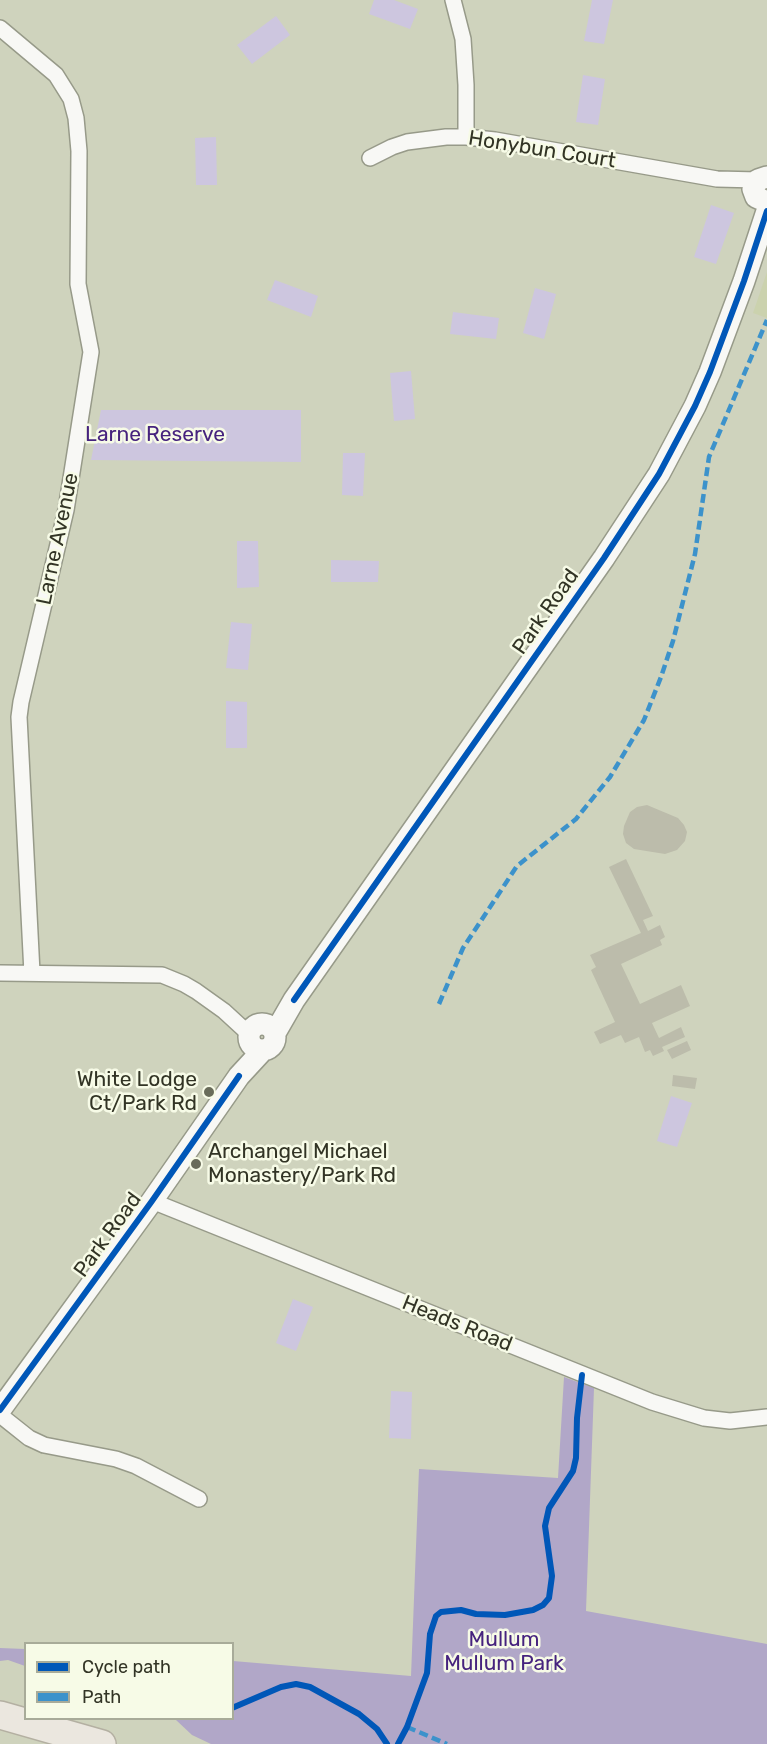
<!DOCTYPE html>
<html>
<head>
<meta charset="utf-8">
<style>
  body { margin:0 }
  #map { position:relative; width:767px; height:1744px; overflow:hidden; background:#cfd3bd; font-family:Rubik,sans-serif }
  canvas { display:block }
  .legend { position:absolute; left:24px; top:1642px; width:210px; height:78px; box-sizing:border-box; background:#f7fbe7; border:2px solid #a8ab99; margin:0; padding:8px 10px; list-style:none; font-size:18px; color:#323425 }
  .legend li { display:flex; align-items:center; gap:12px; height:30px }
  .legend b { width:30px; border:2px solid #a8ab99 }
</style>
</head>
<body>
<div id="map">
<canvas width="767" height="1744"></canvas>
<ul class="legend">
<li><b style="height:8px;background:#0057b8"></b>Cycle path</li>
<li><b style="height:8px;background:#3c92cb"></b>Path</li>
</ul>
</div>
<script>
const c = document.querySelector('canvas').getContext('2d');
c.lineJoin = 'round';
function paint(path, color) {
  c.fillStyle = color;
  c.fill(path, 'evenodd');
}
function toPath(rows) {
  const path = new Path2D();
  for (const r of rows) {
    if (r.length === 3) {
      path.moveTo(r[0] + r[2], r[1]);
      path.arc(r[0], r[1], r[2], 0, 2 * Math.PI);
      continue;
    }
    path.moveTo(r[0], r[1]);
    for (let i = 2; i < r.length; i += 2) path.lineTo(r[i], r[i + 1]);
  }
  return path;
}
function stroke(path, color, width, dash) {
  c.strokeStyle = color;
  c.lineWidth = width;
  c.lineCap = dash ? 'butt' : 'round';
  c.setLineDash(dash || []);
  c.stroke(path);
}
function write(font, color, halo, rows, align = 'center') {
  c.font = font + ' Rubik,sans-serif';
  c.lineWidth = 5;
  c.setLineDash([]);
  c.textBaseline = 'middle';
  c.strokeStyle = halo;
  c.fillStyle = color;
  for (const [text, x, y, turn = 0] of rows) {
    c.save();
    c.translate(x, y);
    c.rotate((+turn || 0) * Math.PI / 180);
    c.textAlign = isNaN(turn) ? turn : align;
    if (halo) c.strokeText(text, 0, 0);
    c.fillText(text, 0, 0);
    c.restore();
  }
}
paint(toPath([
  [767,272,767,318,753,313]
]), '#cbd2ae');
paint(toPath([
  [374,0,394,0,418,9,410,29,369,14],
  [592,0,613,0,604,44,584,41],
  [276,16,290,35,252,64,237,45],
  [583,75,605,79,598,125,576,122],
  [216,137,217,185,196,185,195,138],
  [711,205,734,213,716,264,694,257],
  [275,280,318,296,311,317,267,300],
  [535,288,556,294,544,339,523,333],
  [453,312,499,318,496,339,450,334],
  [411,371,415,419,394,421,390,373],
  [101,410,301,410,301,462,91,460],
  [343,453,365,453,363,496,342,495],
  [237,541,258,541,259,587,237,588],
  [331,560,379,561,378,582,331,582],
  [231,622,252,624,248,670,226,668],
  [226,701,247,702,247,748,226,748],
  [671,1096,692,1103,677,1147,657,1141],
  [293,1299,313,1307,296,1351,276,1343],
  [391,1391,412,1392,411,1439,389,1438]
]), '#cdc6df');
paint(toPath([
  [564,1377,594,1388,586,1611,767,1644,767,1744,211,1744,192,1735,176,1720,174,1719,232,1718,233,1661,411,1676,419,1469,558,1478],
  [0,1648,25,1649,25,1666,8,1660,0,1661]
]), '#b1a7c8');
paint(toPath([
  [647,805,678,818,684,825,687,832,685,841,677,850,665,854,634,849,626,843,623,834,624,826,630,812,637,807],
  [626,859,653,916,643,920,648,931,660,925,665,937,660,940,662,945,621,964,640,1004,681,985,690,1006,652,1023,659,1038,681,1027,685,1037,662,1047,664,1051,653,1056,650,1050,645,1052,639,1037,625,1043,621,1035,600,1044,594,1032,615,1022,591,970,596,967,590,955,641,933,609,867],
  [687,1041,691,1050,672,1059,667,1050],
  [673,1075,697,1078,695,1089,672,1086]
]), '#bcbcab');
const street = toPath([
  [453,0,463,39,466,85,466,137],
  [0,28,56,75,71,99,76,118,79,151,78,284,91,352,66,510,21,702,19,717,32,973],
  [370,158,392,147,407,142,446,137,466,137,495,140,717,179,758,180],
  [0,973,162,975,184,984,196,991,224,1011,249,1034],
  [152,1201,652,1402,704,1418,730,1421,767,1417],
  [0,1415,29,1438,44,1445,116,1459,136,1466,199,1499]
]);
const secondary = toPath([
  [767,177,758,180,753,189,756,197,767,202],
  [262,1037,13],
  [275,1033,294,1000,604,558,659,474,695,406,710,372,744,281,767,211],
  [0,1410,152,1201,239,1076,263,1050]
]);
const highway = toPath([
  [0,1715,102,1744]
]);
stroke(street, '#979a89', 18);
stroke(secondary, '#979a89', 24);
stroke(highway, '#b4b0a2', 30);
stroke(street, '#f8f8f5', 15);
stroke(secondary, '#f8f8f5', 21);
stroke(highway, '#ebe7df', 27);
stroke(toPath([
  [439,1004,463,948,517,866,576,819,610,777,644,720,661,677,673,641,695,554,709,457,767,320],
  [407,1727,447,1744]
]), '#3c92cb', 4.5, [9, 4.5]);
stroke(toPath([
  [294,1000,604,558,659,474,695,406,710,372,744,281,767,211],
  [0,1410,152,1201,239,1076],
  [232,1708,281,1687,296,1684,310,1687,359,1714,377,1729,387,1744],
  [398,1744,407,1727,427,1673,430,1634,436,1616,441,1612,461,1610,476,1614,505,1615,533,1610,543,1605,549,1598,552,1576,545,1526,549,1508,573,1471,576,1458,577,1418,582,1375]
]), '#0057b8', 6);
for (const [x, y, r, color] of [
  [209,1092,6,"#696c5a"],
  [196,1164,6,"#696c5a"]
]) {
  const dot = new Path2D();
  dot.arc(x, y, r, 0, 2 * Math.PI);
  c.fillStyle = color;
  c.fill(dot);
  stroke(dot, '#f7fbe7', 2);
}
write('21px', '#323425', '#f7fbe7', [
  ["Honybun Court",542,150,9],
  ["Larne Avenue",58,539,-78],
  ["Park Road",546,612,-55],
  ["Park Road",108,1235,-54],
  ["Heads Road",457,1324,22]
]);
write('21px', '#46237e', '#f7fbe7', [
  ["Larne Reserve",155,435],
  ["Mullum",504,1640],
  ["Mullum Park",504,1664]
]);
write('21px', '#323425', '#f7fbe7', [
  ["White Lodge",197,1080],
  ["Ct/Park Rd",197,1104],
  ["Archangel Michael",208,1152,"left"],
  ["Monastery/Park Rd",208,1176,"left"]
], 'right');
</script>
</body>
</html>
